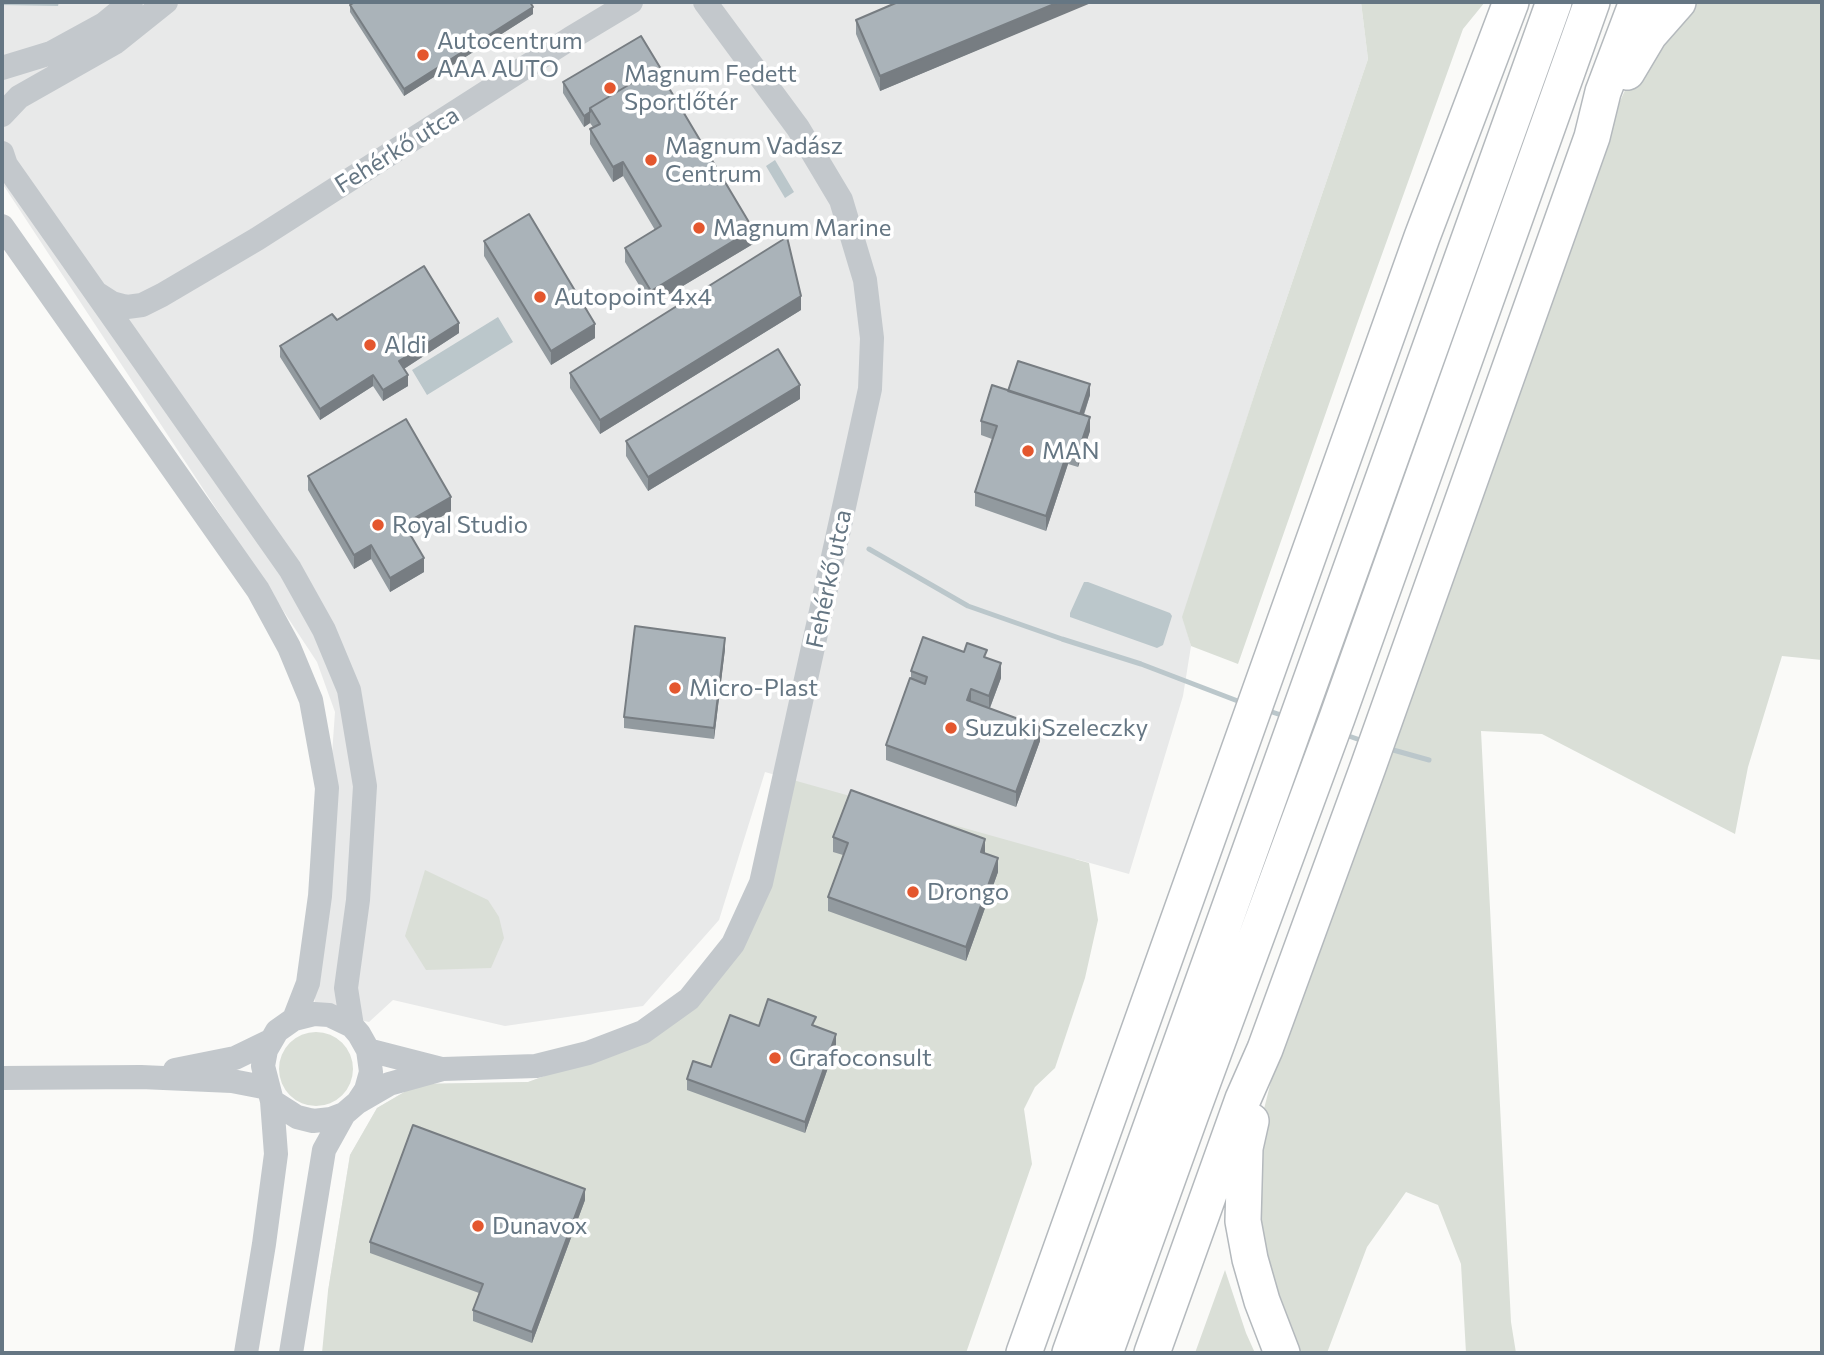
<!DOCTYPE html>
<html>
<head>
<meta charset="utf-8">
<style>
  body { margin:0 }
  #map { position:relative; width:1824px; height:1355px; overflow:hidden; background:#fafaf8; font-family:Commissioner,sans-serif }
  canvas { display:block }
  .frame { position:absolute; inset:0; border:4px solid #657683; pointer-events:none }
</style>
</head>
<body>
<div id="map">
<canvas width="1824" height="1355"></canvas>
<div class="frame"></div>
</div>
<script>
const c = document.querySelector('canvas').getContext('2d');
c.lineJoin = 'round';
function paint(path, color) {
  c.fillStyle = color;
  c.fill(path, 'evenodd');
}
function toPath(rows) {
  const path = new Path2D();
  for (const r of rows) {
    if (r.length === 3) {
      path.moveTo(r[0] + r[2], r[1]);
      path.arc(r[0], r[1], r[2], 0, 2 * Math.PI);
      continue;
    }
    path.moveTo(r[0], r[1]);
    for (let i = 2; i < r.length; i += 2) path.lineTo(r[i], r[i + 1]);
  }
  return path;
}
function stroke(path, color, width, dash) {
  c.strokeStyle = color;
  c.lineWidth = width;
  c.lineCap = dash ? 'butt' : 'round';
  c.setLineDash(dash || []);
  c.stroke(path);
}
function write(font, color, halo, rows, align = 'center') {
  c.font = font + ' Commissioner,sans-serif';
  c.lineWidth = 7;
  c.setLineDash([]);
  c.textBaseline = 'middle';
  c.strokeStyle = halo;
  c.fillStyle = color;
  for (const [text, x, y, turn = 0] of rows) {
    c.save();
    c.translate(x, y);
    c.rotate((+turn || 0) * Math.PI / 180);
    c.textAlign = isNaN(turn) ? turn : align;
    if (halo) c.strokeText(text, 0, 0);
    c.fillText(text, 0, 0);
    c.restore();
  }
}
paint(toPath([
  [2,2,1361,2,1368,59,1262,371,1183,617,1191,646,1183,696,1129,874,1076,859,328,1291,350,1155,377,1108,418,1084,528,1082,642,1041,715,982,793,780,765,772,719,920,643,1006,505,1026,393,1000,369,1022,314,1010,335,712,317,662,2,183]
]), '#e8e9e9');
paint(toPath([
  [1361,2,1485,2,1463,29,1358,321,1238,664,1191,646,1182,617,1262,371,1368,59],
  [1685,2,1822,2,1822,660,1782,656,1748,767,1735,834,1542,734,1481,731,1511,1322,1516,1353,1466,1353,1461,1264,1438,1205,1406,1192,1367,1247,1327,1353,1300,1353,1281,1311,1251,1187,1254,1149,1278,1053,1602,140,1627,86],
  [793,780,1089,863,1098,920,1085,978,1055,1068,1035,1087,1024,1109,1032,1164,966,1353,322,1353,328,1291,350,1155,377,1108,418,1084,528,1082,642,1041,715,982],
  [425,870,488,900,499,917,504,938,491,968,426,970,405,936],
  [316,1069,37],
  [1225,1270,1246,1333,1255,1353,1195,1353]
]), '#dadfd7');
paint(toPath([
  [2,2,59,2,58,6,2,5],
  [775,160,794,192,785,198,766,166],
  [498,317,513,342,427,395,412,370],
  [1084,582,1088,582,1170,613,1172,616,1163,645,1157,648,1070,617,1070,613]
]), '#bbc7cb');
stroke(toPath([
  [869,549,968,606,1062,639,1141,664,1243,703],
  [1266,710,1287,717],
  [1343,734,1363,741],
  [1386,748,1429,760]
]), '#bbc7cb', 5);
const highway = toPath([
  [1627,72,1649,35,1678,2],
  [1251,1121,1245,1148,1243,1221,1250,1259,1262,1301,1282,1353],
  [1024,1353,1422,237,1511,2],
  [1070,1353,1554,2],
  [1105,1353,1191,1114,1337,718,1592,2],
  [1152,1353,1243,1099,1265,1049,1368,767,1592,137,1603,92,1637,2]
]);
stroke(highway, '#b4b9bd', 38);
stroke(toPath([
  [2,68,51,53,104,24,131,2],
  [2,115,19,97,116,42,166,2],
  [2,153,6,165,290,569,324,630,349,690,365,786,358,900,346,988,352,1026],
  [2,226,258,590,289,647,311,700,327,788,320,896,308,983,294,1019],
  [98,294,112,303,127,307,142,305,162,295,257,239,571,38,631,2],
  [368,1050,442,1069],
  [175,1070,235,1058,270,1041],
  [2,1078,141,1077,232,1081,268,1088],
  [358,1102,389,1084,443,1069,536,1066,588,1053,643,1032,689,999,733,944,761,883,870,389,872,338,865,280,841,200,798,128,705,2],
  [246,1353,264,1244,276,1154,272,1101,263,1066,266,1050,277,1031,294,1019,314,1014,329,1015,352,1026,359,1034,368,1050,371,1072,366,1090,358,1102,344,1114,331,1119,313,1121,297,1117,272,1101],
  [291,1353,324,1150,344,1114]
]), '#c3c8cc', 24);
stroke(highway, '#fff', 35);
paint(toPath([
  [1091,2,880,91,856,34,856,20],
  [350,5,533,14,404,96,350,12],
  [661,76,753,244,651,305,625,262,625,248,655,230,623,176,613,182,590,144,590,129,593,127,590,123,584,127,563,93,563,82],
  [484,241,595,338,551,365,484,256],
  [801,310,600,434,570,388,570,373],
  [337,320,459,333,404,369,408,386,383,401,373,386,320,420,280,357,280,346],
  [1009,391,1090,395,1084,415,1090,431,1078,467,1068,464,1046,531,975,506,975,492,992,439,981,435,981,421],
  [800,399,648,491,626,456,626,441],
  [308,476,451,511,411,535,424,572,390,592,371,559,354,569,308,490],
  [725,649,714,739,624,728,624,717],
  [964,652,987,658,1001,678,990,708,1040,741,1016,807,886,760,886,745,911,679,911,671],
  [833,837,985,853,998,872,966,961,828,911,828,897,843,855,833,852],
  [759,1026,816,1026,836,1045,805,1133,687,1090,687,1079,711,1067],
  [585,1200,532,1343,473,1321,473,1310,479,1293,370,1253,370,1242]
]), '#929a9f');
paint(toPath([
  [1059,2,1091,3,880,91,880,76],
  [533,7,533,14,404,96,404,89],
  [590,112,590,123,584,127,584,116],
  [623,162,623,176,613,182,613,167],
  [753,229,753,244,651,305,651,291],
  [801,296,801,310,600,434,600,420],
  [459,323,459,333,399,372,399,361],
  [595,324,595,338,551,365,551,351],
  [373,375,373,386,320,420,320,409],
  [408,375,408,386,383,401,383,390],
  [1090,384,1090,395,1079,428,1079,417],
  [800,385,800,399,648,491,648,477],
  [1090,417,1090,431,1078,467,1078,452],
  [1068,450,1068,464,1046,531,1046,516],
  [451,497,451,511,404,538,404,524],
  [371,545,371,559,354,569,354,555],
  [424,558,424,572,390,592,390,578],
  [725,638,725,649,714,739,714,728],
  [1001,663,1001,678,989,710,989,696],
  [971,689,971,704,967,700],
  [1040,727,1040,741,1016,807,1016,792],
  [985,839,985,853,981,852],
  [998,858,998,872,966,961,966,947],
  [836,1034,836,1045,805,1133,805,1122],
  [585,1189,585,1200,532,1343,532,1332]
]), '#777d82');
const building = toPath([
  [355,2,530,2,533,7,404,89,350,5,355,2],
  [898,2,1059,2,880,76,856,20,898,2],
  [641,36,661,69,658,71,657,68,590,108,590,112,584,116,563,82,641,36],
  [657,68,753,229,651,291,625,248,661,226,623,162,613,167,590,129,600,124,590,108,657,68],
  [529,214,595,324,551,351,484,241,529,214],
  [787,237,801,296,600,420,570,373,787,237],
  [424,266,459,323,399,361,408,375,383,390,373,375,320,409,280,346,332,314,337,320,424,266],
  [778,349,800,385,648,477,626,441,778,349],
  [1018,361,1090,384,1080,414,1008,391,1018,361],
  [992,385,1090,417,1078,452,1068,450,1046,516,975,492,997,426,981,421,992,385],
  [406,419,451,497,404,524,424,558,390,578,371,545,354,555,308,476,406,419],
  [635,626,725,638,714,728,624,717,635,626],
  [923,637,964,652,967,643,987,650,984,657,1001,663,989,696,971,689,967,700,1040,727,1016,792,886,745,910,678,925,684,927,677,911,671,923,637],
  [851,790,985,839,981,852,998,858,966,947,828,897,848,843,833,837,851,790],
  [768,999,816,1017,812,1025,836,1034,805,1122,687,1079,693,1061,711,1067,730,1015,759,1026,768,999],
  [413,1125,585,1189,532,1332,473,1310,483,1284,370,1242,413,1125]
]);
paint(building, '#aab3b9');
stroke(building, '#777d82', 2);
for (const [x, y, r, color] of [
  [423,55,7,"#e4572e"],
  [610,88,7,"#e4572e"],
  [651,160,7,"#e4572e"],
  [699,228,7,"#e4572e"],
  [540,297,7,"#e4572e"],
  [370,345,7,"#e4572e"],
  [1028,451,7,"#e4572e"],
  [378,525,7,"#e4572e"],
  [675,688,7,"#e4572e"],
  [951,728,7,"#e4572e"],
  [913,892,7,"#e4572e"],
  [775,1058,7,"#e4572e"],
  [478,1226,7,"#e4572e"]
]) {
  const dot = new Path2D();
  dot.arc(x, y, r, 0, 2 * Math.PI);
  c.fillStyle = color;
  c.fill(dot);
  stroke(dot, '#fff', 2.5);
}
write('24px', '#657683', '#fff', [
  ["Autocentrum",437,41],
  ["AAA AUTO",437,69],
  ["Magnum Fedett",624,74],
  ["Sportlőtér",624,102],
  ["Magnum Vadász",665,146],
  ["Centrum",665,174],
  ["Magnum Marine",713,228],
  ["Autopoint 4x4",554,297],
  ["Aldi",384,345],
  ["MAN",1042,451],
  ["Royal Studio",392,525],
  ["Micro-Plast",689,688],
  ["Suzuki Szeleczky",965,728],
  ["Drongo",927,892],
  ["Grafoconsult",789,1058],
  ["Dunavox",492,1226]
], 'left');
write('24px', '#657683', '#fff', [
  ["Fehérkő utca",397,150,-32],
  ["Fehérkő utca",829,579,-78]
]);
</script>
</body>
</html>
